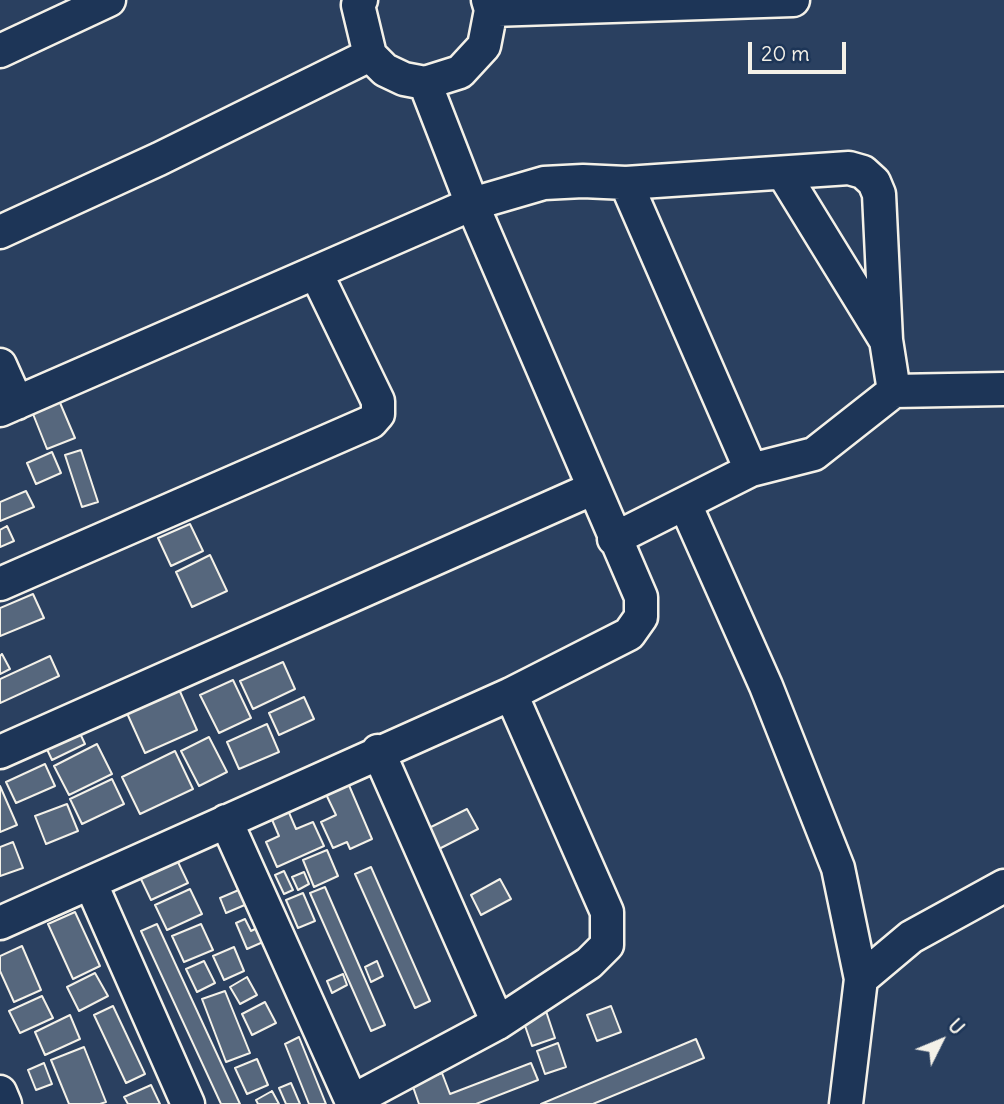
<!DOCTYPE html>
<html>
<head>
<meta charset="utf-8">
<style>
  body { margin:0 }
  #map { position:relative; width:1004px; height:1104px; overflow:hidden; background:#2a4060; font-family:Delius,sans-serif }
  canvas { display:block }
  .north { position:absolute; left:906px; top:1006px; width:70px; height:70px; -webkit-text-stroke:5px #1d3557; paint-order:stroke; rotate:47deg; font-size:19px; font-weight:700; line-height:28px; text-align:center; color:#f4f1e8 }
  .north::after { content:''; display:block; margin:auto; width:24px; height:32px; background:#f4f1e8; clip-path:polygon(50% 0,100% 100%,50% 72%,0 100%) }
  .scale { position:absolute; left:748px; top:42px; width:98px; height:32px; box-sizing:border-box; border:4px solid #f4f1e8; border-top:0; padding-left:9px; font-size:21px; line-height:24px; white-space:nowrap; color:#f4f1e8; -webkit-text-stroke:5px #1d3557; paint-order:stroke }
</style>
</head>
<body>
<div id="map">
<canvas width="1004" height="1104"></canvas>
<div class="north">U</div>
<div class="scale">20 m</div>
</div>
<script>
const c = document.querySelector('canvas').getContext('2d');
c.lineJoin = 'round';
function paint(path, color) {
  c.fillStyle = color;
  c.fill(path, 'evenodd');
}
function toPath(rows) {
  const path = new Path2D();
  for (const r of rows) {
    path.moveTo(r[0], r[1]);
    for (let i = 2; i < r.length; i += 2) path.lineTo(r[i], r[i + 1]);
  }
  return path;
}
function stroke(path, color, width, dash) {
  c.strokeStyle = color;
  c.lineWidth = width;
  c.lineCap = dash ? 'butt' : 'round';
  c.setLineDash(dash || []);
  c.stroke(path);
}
const building = toPath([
  [58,398,75,438,47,449,31,409,58,398],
  [81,450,98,502,82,507,65,455,81,450],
  [52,452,61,473,36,484,27,463,52,452],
  [26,491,34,507,0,521,0,502,26,491],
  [190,524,203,551,171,566,158,538,190,524],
  [7,526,14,541,0,547,0,530,7,526],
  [210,555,227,591,192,607,176,572,210,555],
  [33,594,44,618,0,636,0,608,33,594],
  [2,654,10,669,0,674,0,656,2,654],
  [50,656,59,676,0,703,0,679,50,656],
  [283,662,295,689,253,709,240,681,283,662],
  [233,680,251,718,219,733,200,695,233,680],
  [178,687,197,730,145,753,126,711,178,687],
  [304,697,314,719,279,735,269,713,304,697],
  [267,724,279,752,239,769,227,742,267,724],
  [77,727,85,744,52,760,44,743,77,727],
  [209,737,227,772,199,786,181,751,209,737],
  [97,744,112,774,69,795,54,766,97,744],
  [175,751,193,789,140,814,122,777,175,751],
  [45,764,55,786,16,803,6,782,45,764],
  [345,776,372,839,350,849,347,842,333,848,321,822,336,815,322,786,345,776],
  [112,779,124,804,82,824,70,799,112,779],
  [0,786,17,825,0,832,0,786],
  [284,801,296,829,313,822,324,846,277,867,266,842,279,836,267,808,284,801],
  [67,804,78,831,46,844,35,816,67,804],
  [467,809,478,829,435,851,425,830,467,809],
  [13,842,23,868,0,876,0,847,13,842],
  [327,850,338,876,314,887,303,860,327,850],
  [177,860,188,883,151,900,140,877,177,860],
  [371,867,430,1001,415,1008,355,874,371,867],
  [284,871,293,890,284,894,275,875,284,871],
  [304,872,309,884,298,890,292,877,304,872],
  [500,879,511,899,481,915,471,895,500,879],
  [325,887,385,1025,371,1031,310,893,325,887],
  [190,889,202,914,167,930,155,905,190,889],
  [241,889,247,904,226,913,220,898,241,889],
  [303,893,315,921,298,928,286,900,303,893],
  [75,912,100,966,73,979,48,924,75,912],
  [245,919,251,931,257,928,263,942,247,949,236,923,245,919],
  [157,924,240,1104,221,1104,141,931,157,924],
  [201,924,213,950,184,962,172,936,201,924],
  [22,946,41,990,14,1002,0,971,0,956,22,946],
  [234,947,244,971,224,980,213,956,234,947],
  [204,961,215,983,197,992,186,969,204,961],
  [377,961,383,976,371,982,365,967,377,961],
  [95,973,108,996,79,1011,67,987,95,973],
  [343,974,347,985,332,993,327,981,343,974],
  [247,977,257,995,240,1004,230,987,247,977],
  [225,991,250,1053,226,1062,202,999,225,991],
  [42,996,53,1018,20,1033,9,1011,42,996],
  [265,1002,276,1023,252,1035,242,1014,265,1002],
  [113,1006,145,1074,126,1083,94,1015,113,1006],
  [611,1006,621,1032,597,1041,587,1015,611,1006],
  [546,1011,555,1038,532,1046,523,1020,546,1011],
  [70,1015,80,1039,45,1055,35,1032,70,1015],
  [299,1037,326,1104,309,1104,285,1044,299,1037],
  [696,1039,704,1058,593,1104,541,1104,696,1039],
  [558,1043,566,1067,545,1074,537,1051,558,1043],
  [84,1047,106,1102,100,1104,69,1104,51,1060,84,1047],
  [257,1059,268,1085,247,1094,235,1068,257,1059],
  [44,1063,52,1084,36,1090,28,1070,44,1063],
  [531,1063,538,1080,476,1104,419,1104,412,1084,442,1073,450,1094,531,1063],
  [291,1083,300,1104,286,1104,279,1088,291,1083],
  [151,1085,160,1104,128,1104,124,1097,151,1085],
  [272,1091,279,1104,258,1104,256,1100,272,1091]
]);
paint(building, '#56677d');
stroke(building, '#f4f1e8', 2);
const minor = toPath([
  [361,0,358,5,370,55,385,70,404,79,425,83,460,72,484,46,491,10,488,0],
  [491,10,793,0],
  [0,51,109,0],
  [783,173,885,339],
  [626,183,751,470],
  [0,232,159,159,370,55],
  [0,365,17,403],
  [0,410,472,204,544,183,583,181,626,183,849,168,863,172,874,182,879,194,886,340,894,391],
  [685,504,766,686,838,868,861,979,846,1104],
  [614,539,751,470,814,454,894,391,1004,389],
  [0,584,371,422,378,414,378,401,316,273],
  [378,751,498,1023],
  [0,752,594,488],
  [226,821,353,1104],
  [91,884,188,1104],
  [0,923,511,694,629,634,641,617,641,597,472,204,425,83],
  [861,979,911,937,1004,886],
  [0,1092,5,1104],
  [352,1101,498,1023,589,963,607,945,607,912,511,694]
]);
stroke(minor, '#f4f1e8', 37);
stroke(minor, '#1d3557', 32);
</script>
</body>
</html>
